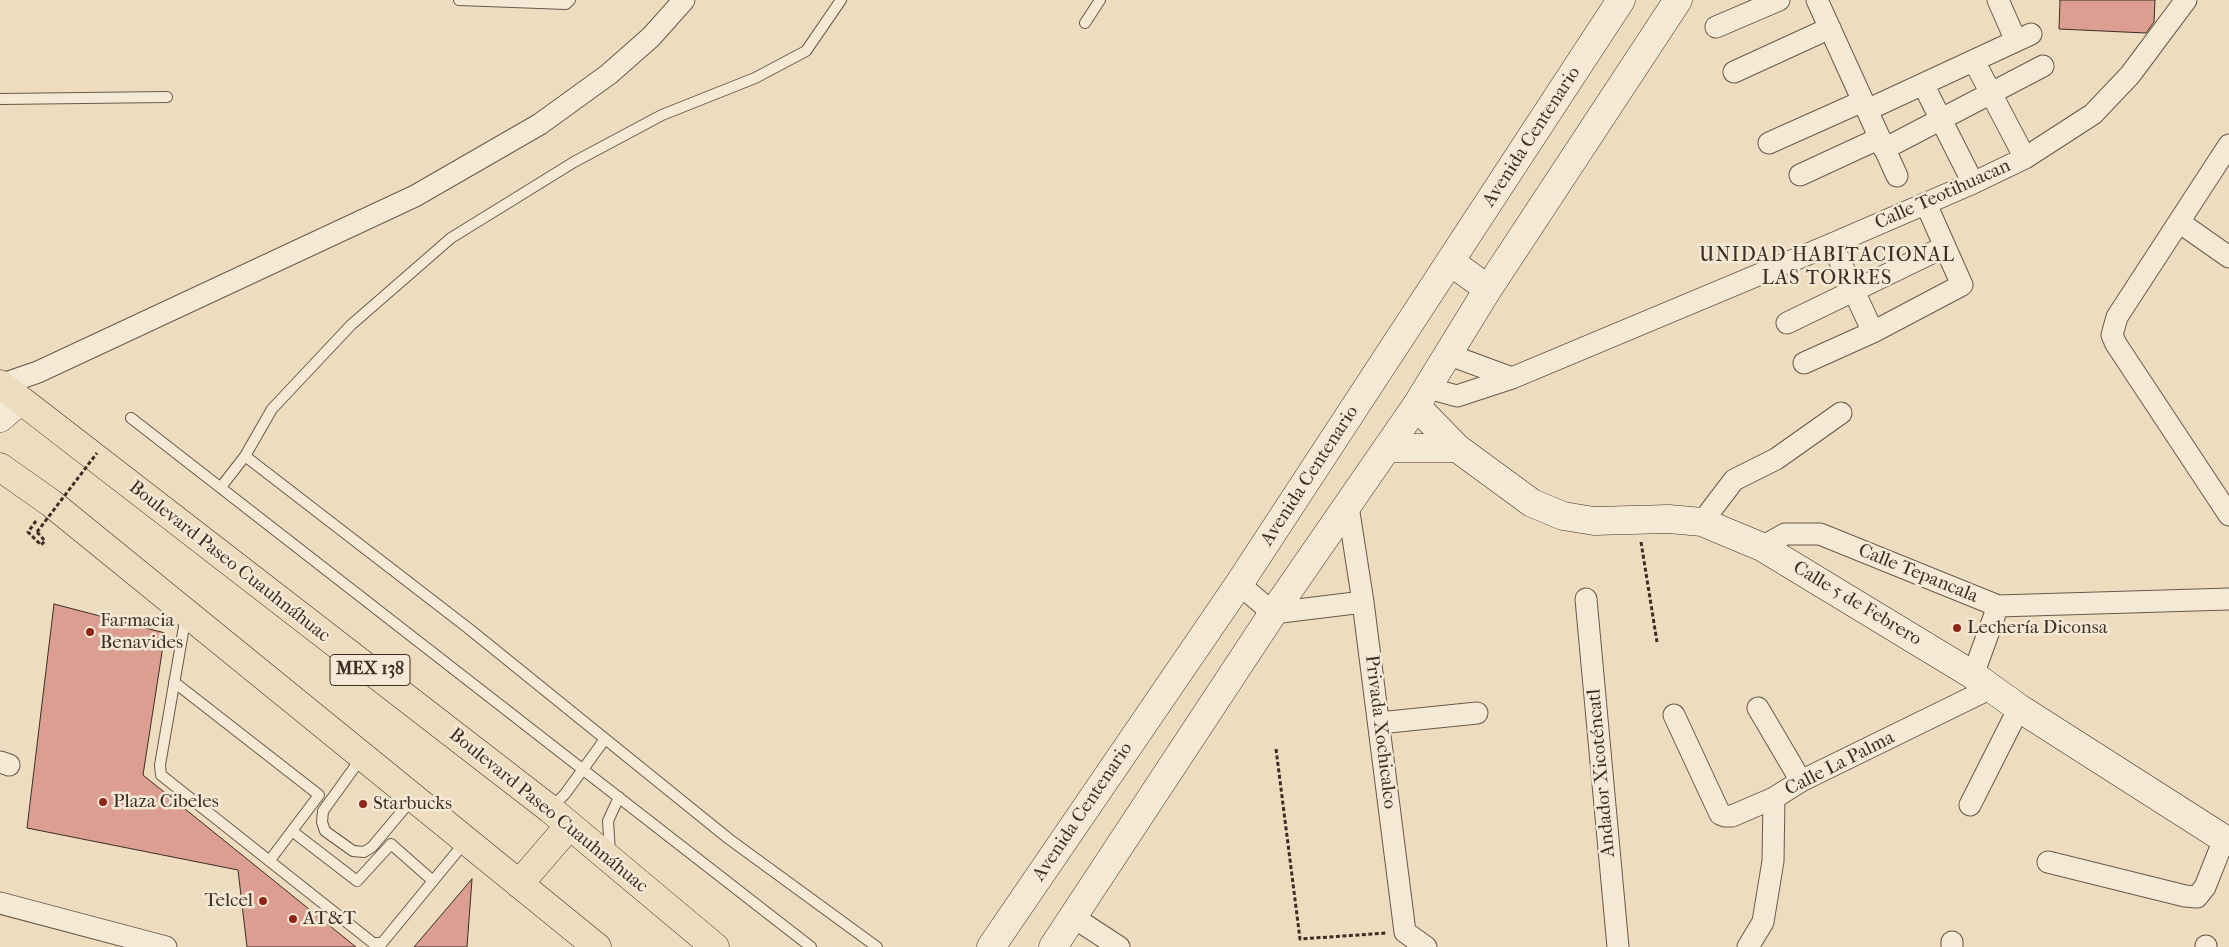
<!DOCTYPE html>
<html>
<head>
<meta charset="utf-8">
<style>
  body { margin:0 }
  canvas { display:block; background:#edddbe }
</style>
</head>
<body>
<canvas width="2229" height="947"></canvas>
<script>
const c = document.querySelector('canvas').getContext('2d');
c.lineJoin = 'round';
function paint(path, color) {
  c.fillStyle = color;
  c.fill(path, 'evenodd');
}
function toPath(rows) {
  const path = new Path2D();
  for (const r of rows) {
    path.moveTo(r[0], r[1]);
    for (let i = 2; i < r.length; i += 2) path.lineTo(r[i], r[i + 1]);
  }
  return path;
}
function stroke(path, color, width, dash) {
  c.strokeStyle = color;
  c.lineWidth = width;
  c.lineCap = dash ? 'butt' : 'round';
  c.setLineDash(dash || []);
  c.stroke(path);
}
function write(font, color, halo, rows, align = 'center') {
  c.font = font + ' "IM FELL French Canon",serif';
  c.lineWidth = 5;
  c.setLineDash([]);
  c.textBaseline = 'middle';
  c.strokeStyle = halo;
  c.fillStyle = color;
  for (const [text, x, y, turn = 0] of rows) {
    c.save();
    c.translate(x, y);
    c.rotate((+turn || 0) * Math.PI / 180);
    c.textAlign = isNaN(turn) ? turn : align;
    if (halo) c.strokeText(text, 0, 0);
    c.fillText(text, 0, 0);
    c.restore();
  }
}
const building = toPath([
  [2060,0,2155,0,2154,22,2146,33,2059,29,2060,0],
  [54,604,165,633,143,775,356,947,247,947,238,870,27,828,54,604],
  [472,879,467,947,414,947,472,879]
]);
paint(building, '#db9e90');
stroke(building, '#3d2d25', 1);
const lane = toPath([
  [459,0,566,4,570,0],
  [1085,23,1100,0],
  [0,99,167,97],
  [131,418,811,947],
  [245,456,468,628,729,839,877,947],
  [221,487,245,456,272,409,351,325,451,238,574,162,662,115,755,78,806,51,841,0],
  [186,615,160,765,161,775,373,943,382,943,465,842],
  [174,682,319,795,270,860],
  [362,757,323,811,322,822,325,831,353,851,364,852,372,847,413,798],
  [551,808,565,794,605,739],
  [292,831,357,881,391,844,433,881],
  [610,852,608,821,619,797]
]);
const street = toPath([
  [1817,0,1897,176],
  [1998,0,2016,41],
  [1716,27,1779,0],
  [1974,61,2025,158],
  [1734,72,1830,28],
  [1923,84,1973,183],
  [1867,110,2031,34],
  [1769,143,1863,101],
  [2229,145,2117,317,2112,335,2116,344,2229,515],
  [1884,149,2043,66],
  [1800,175,1880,138],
  [2179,222,2229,257],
  [1832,244,1873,332],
  [1787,323,1944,247],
  [1447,354,1512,378],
  [1804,363,1873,332,1962,285,1926,204],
  [0,385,38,372,415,196,540,124,609,74,651,37,684,0],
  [1428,388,1457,396,1512,378,1832,244,1973,183,2025,158,2093,114,2130,75,2186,0],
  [1348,506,1363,602,1405,932,1426,947],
  [1702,522,1734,480,1776,459,1841,413],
  [1762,547,1785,534,1820,534,1998,606,2229,599],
  [1239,584,1273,613,1363,602],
  [1586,599,1618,947],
  [1973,675,1998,606],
  [1758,708,1801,781],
  [1674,715,1720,814,1725,816,1732,816,1774,798],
  [1379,723,1477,713],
  [0,762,9,765],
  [1970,805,2019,708],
  [2048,862,2185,896,2197,897,2205,887,2224,839],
  [0,903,166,947],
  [1073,917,1119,947],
  [1748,947,1763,922,1773,861,1774,798,1801,781,1991,688],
  [1952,947,1952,942],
  [2206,947,2206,946]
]);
const secondary = toPath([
  [1451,262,1488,289],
  [1416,406,1457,448,1532,503,1563,516,1594,521,1669,519,1702,522,1762,547,1973,675,2019,708,2229,842],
  [0,418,20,401],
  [1388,448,1457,448],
  [991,947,1239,584,1621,0],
  [1053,947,1273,613,1416,406,1488,289,1678,0]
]);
const primary = toPath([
  [0,384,550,809,715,947],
  [0,467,51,503,597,947],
  [519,884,569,826]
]);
stroke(lane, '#69594b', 12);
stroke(street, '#69594b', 23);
stroke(secondary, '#3d2d25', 29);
stroke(primary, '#3d2d25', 29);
stroke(toPath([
  [36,521,28,532,41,545,45,541,37,532],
  [1641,542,1657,642],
  [1276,749,1300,939,1387,933]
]), '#3d2d25', 3, [4, 2.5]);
stroke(lane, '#f3e9d5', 10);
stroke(street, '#f3e9d5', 21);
stroke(secondary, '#f3e9d5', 28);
stroke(primary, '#edddbe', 28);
stroke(toPath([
  [37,532,97,453]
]), '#3d2d25', 3, [4, 2.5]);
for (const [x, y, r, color] of [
  [1957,628,5,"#8f2418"],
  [90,632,5,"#8f2418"],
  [103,802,5,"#8f2418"],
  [363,804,5,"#8f2418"],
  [263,901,5,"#8f2418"],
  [293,919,5,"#8f2418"]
]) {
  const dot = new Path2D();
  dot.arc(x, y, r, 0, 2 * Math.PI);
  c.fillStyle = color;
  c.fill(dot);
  stroke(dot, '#f3e9d5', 2);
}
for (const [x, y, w] of [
  [370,670,80]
]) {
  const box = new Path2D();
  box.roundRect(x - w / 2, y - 15.5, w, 31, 4);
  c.fillStyle = '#f3e9d5';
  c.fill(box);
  stroke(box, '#3d2d25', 1);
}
write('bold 18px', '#3d2d25', null, [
  ["MEX 138",370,670]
]);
write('19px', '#3d2d25', '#f3e9d5', [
  ["Avenida Centenario",1532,137,-57],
  ["Calle Teotihuacan",1943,195,-24],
  ["Avenida Centenario",1310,476,-57],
  ["Boulevard Paseo Cuauhnáhuac",229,562,38],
  ["Calle Tepancala",1918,574,22],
  ["Calle 5 de Febrero",1857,604,31],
  ["Privada Xochicalco",1380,732,83],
  ["Calle La Palma",1840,764,-27],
  ["Andador Xicoténcatl",1602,773,-95],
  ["Boulevard Paseo Cuauhnáhuac",548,811,39],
  ["Avenida Centenario",1083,812,-56]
]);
write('19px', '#3d2d25', '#f3e9d5', [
  ["Farmacia",100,621],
  ["Benavides",100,643],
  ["Lechería Diconsa",1967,628],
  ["Plaza Cibeles",113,802],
  ["Starbucks",373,804],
  ["Telcel",253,901,"right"],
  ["AT&T",303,919]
], 'left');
c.letterSpacing = '1px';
write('20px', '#3d2d25', '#f3e9d5', [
  ["UNIDAD HABITACIONAL",1827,256],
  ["LAS TORRES",1827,279]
]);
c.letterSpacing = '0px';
</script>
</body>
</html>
